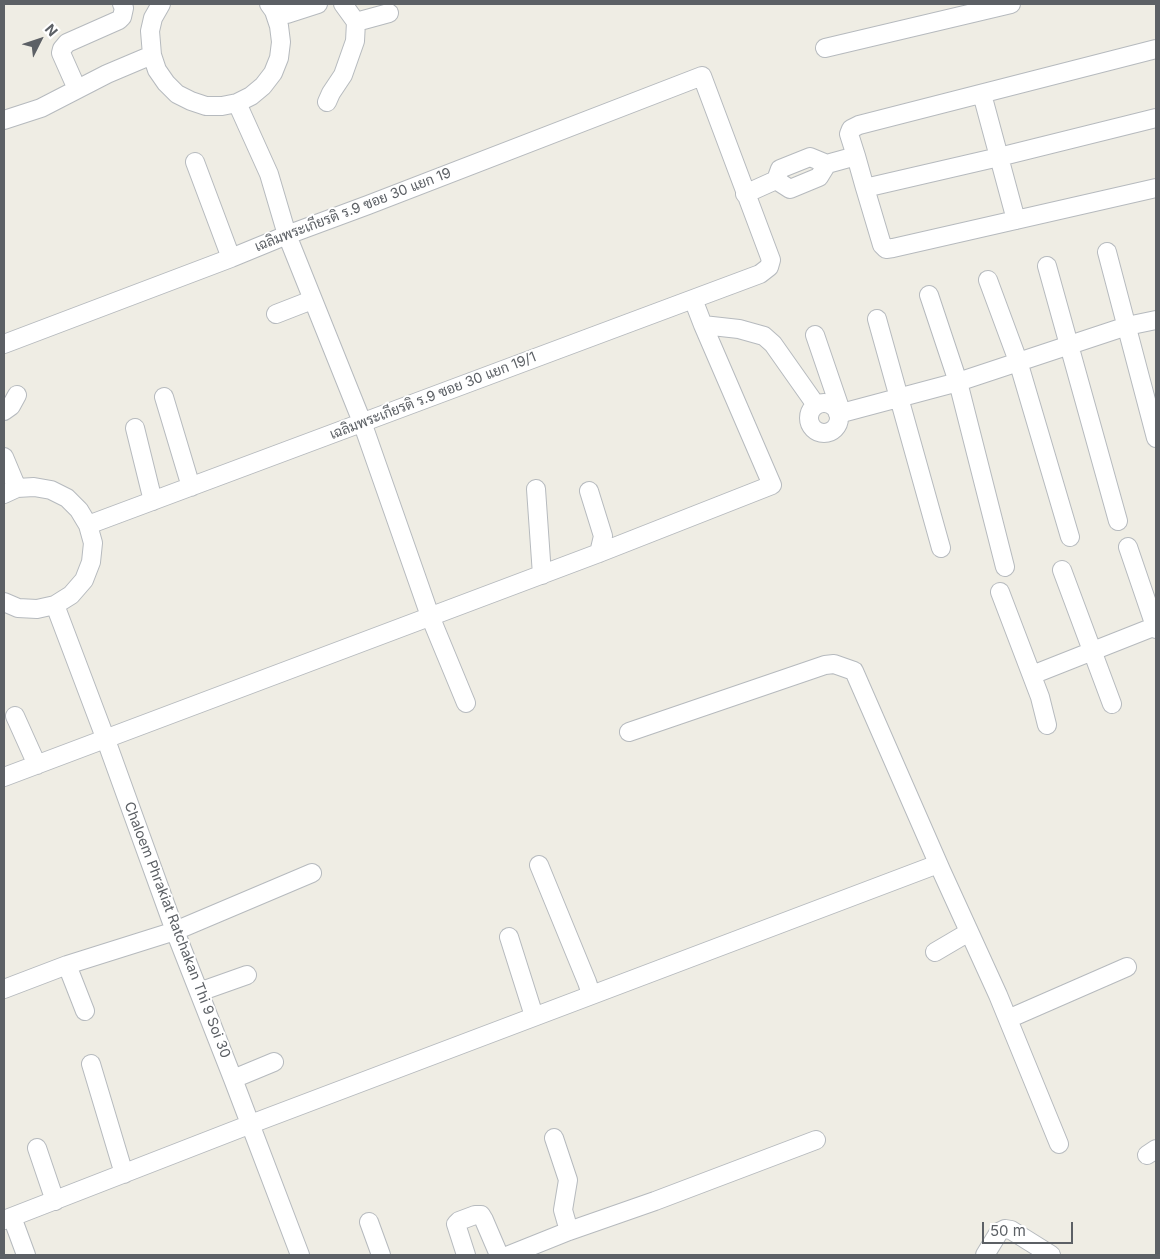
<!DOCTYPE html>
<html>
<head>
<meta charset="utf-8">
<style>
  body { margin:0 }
  #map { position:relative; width:1160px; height:1259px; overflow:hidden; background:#efede4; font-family:Inter,sans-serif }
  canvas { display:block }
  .frame { position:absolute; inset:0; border:5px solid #5c6065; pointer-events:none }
  .north { position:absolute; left:15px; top:15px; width:50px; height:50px; -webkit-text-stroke:4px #fff; paint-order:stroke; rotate:49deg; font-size:14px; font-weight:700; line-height:20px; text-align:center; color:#5c6065 }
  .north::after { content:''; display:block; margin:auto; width:18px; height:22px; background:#5c6065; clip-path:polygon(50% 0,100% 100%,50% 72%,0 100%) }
  .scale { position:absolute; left:982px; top:1222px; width:91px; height:22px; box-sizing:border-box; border:2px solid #5c6065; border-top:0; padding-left:6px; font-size:15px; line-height:18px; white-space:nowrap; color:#5c6065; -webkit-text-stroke:4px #fff; paint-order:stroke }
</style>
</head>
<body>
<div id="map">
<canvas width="1160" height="1259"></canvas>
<div class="frame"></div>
<div class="north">N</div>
<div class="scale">50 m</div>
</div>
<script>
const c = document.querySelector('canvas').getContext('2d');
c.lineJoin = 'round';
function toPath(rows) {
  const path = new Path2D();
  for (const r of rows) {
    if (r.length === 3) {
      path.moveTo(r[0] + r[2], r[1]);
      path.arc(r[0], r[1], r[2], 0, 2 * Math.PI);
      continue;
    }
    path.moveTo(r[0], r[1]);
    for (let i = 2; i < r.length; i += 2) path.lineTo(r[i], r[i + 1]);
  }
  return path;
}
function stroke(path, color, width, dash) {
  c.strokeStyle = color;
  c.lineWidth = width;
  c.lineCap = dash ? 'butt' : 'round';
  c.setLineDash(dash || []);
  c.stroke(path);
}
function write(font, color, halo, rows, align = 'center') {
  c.font = font + ' Inter,Sarabun,sans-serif';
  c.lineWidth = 4;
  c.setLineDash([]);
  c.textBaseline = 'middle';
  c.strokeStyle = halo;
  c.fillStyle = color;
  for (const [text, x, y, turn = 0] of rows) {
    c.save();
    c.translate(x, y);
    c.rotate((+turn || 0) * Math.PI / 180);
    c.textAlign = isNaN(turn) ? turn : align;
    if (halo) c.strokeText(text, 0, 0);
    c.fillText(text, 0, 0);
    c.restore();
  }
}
const minor = toPath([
  [161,4,153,18,150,31,152,55,157,70,166,83,177,94,191,101,206,106,222,106,237,103,251,96,263,86,273,73,279,58,281,42,279,26,274,11,269,4],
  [274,11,287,14,318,4],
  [356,22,389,13],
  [825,48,1011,4],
  [77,89,61,53,62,49,67,43,119,20,122,17,124,8,122,4],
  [982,94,1016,220],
  [327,102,331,93,343,75,355,41,356,22,343,4],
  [237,103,269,174,287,235,362,422,430,616,466,703],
  [4,120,41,108,107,74,152,55],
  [856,156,865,188,999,157,1156,118],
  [195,162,231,258],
  [776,180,790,189,819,177,827,164],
  [865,188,882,245,886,249,893,248,1156,188],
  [745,194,776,180,780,169,810,157,827,164,856,156,849,134,851,129,859,125,1156,49],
  [1107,252,1156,438],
  [1047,266,1118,521],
  [988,280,1018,361,1070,537],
  [929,295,958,382,1005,567],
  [276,314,312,300],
  [877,319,941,548],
  [703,325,739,329,764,336,773,344,816,405],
  [815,335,842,414],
  [4,344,231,258,287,235,368,205,702,76,771,260,769,267,760,274,693,299,88,525],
  [164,397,191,487],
  [824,418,15],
  [4,411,11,406,17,395],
  [838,414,958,382,1127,326,1156,320],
  [135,428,153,501],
  [4,457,17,488],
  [536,489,542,575],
  [589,491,603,536,599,553],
  [4,494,17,488,34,487,51,490,67,498,79,510,88,525,93,543,91,562,84,580,71,595,55,605,37,609,18,608,4,602],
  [1128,547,1156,629],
  [1062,570,1112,704],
  [1000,592,1040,697,1047,725],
  [55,605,106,740,175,931,233,1079,300,1255],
  [1032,675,1156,626],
  [15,716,37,765],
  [629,732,825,665,834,664,854,671,941,870,998,995,1059,1144],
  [4,777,599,553,772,485,703,325,693,299],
  [539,865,587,982,591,994],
  [509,937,534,1016],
  [935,952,969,932],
  [67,965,85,1011],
  [4,989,67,965,175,931,312,873],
  [199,992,247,975],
  [1008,1019,1127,967],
  [91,1064,124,1174],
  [233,1079,274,1062],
  [554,1138,568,1180,563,1210,569,1231],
  [37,1148,55,1201],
  [1147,1155,1156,1149],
  [12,1217,26,1255],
  [4,1220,251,1124,938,864],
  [369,1222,381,1255],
  [466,1255,456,1224,459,1221,475,1215,481,1215,484,1220,499,1255],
  [509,1255,569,1231,655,1201,816,1140],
  [985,1255,999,1232,1005,1229,1011,1230,1051,1255]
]);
stroke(minor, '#b6babe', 20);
stroke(minor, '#fff', 18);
write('14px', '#5c6065', '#fff', [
  ["เฉลิมพระเกียรติ ร.9 ซอย 30 แยก 19",353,210,-21],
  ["เฉลิมพระเกียรติ ร.9 ซอย 30 แยก 19/1",433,396,-21],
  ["Chaloem Phrakiat Ratchakan Thi 9 Soi 30",177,930,69]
]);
</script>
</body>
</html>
